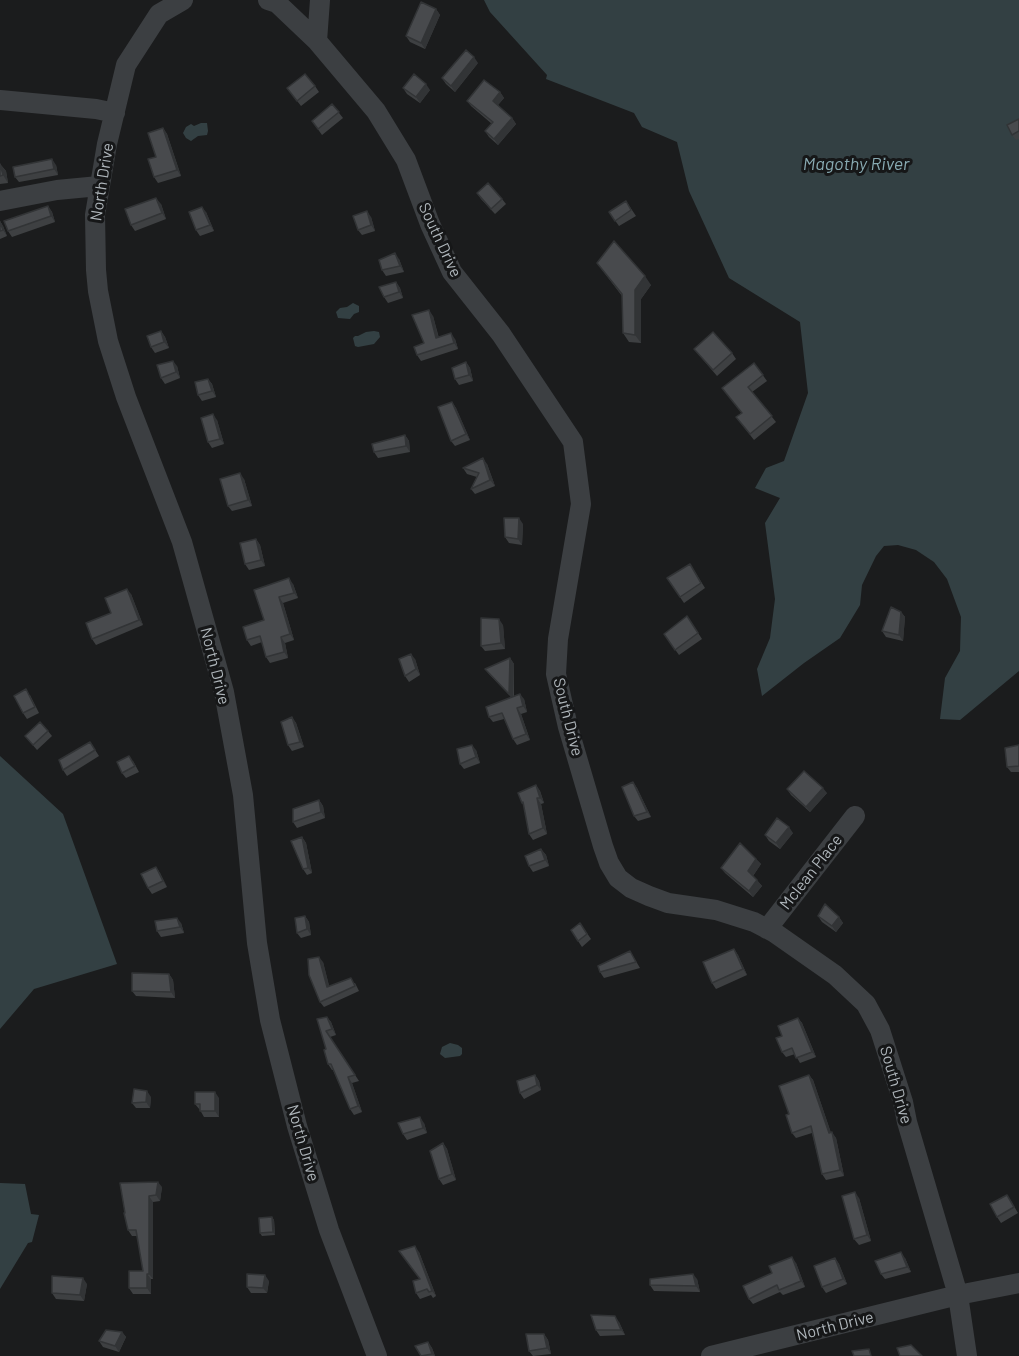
<!DOCTYPE html>
<html>
<head>
<meta charset="utf-8">
<style>
  body { margin:0 }
  canvas { display:block; background:#1b1c1d }
</style>
</head>
<body>
<canvas width="1019" height="1356"></canvas>
<script>
const c = document.querySelector('canvas').getContext('2d');
c.lineJoin = 'round';
function paint(path, color) {
  c.fillStyle = color;
  c.fill(path, 'evenodd');
}
function toPath(rows) {
  const path = new Path2D();
  for (const r of rows) {
    path.moveTo(r[0], r[1]);
    for (let i = 2; i < r.length; i += 2) path.lineTo(r[i], r[i + 1]);
  }
  return path;
}
function stroke(path, color, width, dash) {
  c.strokeStyle = color;
  c.lineWidth = width;
  c.lineCap = dash ? 'butt' : 'round';
  c.setLineDash(dash || []);
  c.stroke(path);
}
function write(font, color, halo, rows, align = 'center') {
  c.font = font + ' Barlow,sans-serif';
  c.lineWidth = 6;
  c.setLineDash([]);
  c.textBaseline = 'middle';
  c.strokeStyle = halo;
  c.fillStyle = color;
  for (const [text, x, y, turn = 0] of rows) {
    c.save();
    c.translate(x, y);
    c.rotate((+turn || 0) * Math.PI / 180);
    c.textAlign = isNaN(turn) ? turn : align;
    if (halo) c.strokeText(text, 0, 0);
    c.fillText(text, 0, 0);
    c.restore();
  }
}
paint(toPath([
  [484,0,1019,0,1019,671,960,720,940,719,945,678,960,651,961,617,947,579,934,562,916,550,898,545,884,546,876,556,862,585,860,605,840,638,804,663,762,696,757,669,770,638,775,599,765,523,780,498,755,488,766,468,784,461,808,393,800,322,729,278,689,191,677,142,642,127,634,113,546,79,547,75,490,12],
  [201,123,207,123,208,131,207,135,198,136,191,141,186,138,183,133,186,127,191,124,194,126],
  [353,303,359,306,359,312,354,314,350,319,338,318,336,312,340,308,347,307],
  [374,331,379,332,380,337,374,344,358,347,355,346,353,338,355,336,358,336,366,332],
  [0,756,63,814,117,964,34,989,0,1029],
  [450,1043,458,1045,462,1048,462,1054,460,1056,445,1058,440,1054,442,1047],
  [0,1183,25,1184,31,1214,39,1215,32,1242,28,1243,0,1289]
]), '#334043');
stroke(toPath([
  [183,0,159,14,126,65,107,144,95,215,96,270,98,291,108,341,126,397,182,542,224,692,243,795,257,943,270,1020,297,1126,329,1230,377,1356],
  [268,0,277,3,317,41,376,111,406,160,430,224,452,272,501,334,573,442,581,504,558,639,556,674,568,727,603,846,609,863,618,878,631,888,649,896,668,903,716,910,754,922,775,933,835,975,866,1004,880,1030,903,1102,907,1122,958,1295,967,1356],
  [317,41,320,0],
  [0,100,96,109,115,113],
  [0,201,57,190,99,186],
  [767,929,855,816],
  [711,1356,958,1295,1019,1283]
]), '#3c3f42', 20);
paint(toPath([
  [436,9,440,15,425,49,410,42,406,36],
  [478,63,455,92,446,84,442,78],
  [315,86,319,92,301,106,287,88],
  [403,88,430,90,420,103,407,94],
  [500,92,504,98,498,105,512,118,516,124,498,145,489,137,485,131,492,124,471,106,467,101],
  [332,104,343,118,322,135,312,121],
  [1019,119,1019,139,1016,140,1012,135],
  [163,128,167,134,181,176,158,183,154,177,156,157],
  [0,164,6,171,8,183,0,184],
  [56,165,58,175,19,182,15,177],
  [477,193,502,199,506,204,495,214,481,199],
  [626,201,636,216,619,226,609,212],
  [161,204,166,219,135,231,131,225],
  [48,206,52,212,55,222,12,237,8,231],
  [206,212,214,231,200,236,196,230],
  [371,217,375,231,362,235,358,230],
  [0,221,3,226,7,236,0,239],
  [399,259,404,272,386,276,382,270],
  [597,263,651,285,641,299,641,343,629,342,623,333,622,296],
  [396,282,400,288,403,298,388,303,384,297],
  [433,316,439,338,455,339,458,349,421,361,417,355,424,343],
  [161,331,165,337,169,348,155,353,151,347],
  [694,349,732,353,736,359,717,376],
  [466,362,470,368,473,381,459,385,455,379],
  [754,363,767,381,752,392,776,422,754,440,736,417,741,413],
  [177,366,180,378,165,384,161,378],
  [208,379,212,384,216,397,202,401,198,395],
  [452,402,456,408,470,440,455,446,451,441],
  [217,420,224,444,212,448,208,442],
  [405,435,409,441,410,452,378,458,374,452],
  [487,464,495,486,475,494,471,489,477,477,467,474,463,468],
  [244,479,252,506,232,511,228,506],
  [523,524,522,545,509,543,505,537],
  [256,539,260,545,265,566,249,570,245,564],
  [690,564,705,588,684,603,667,578],
  [293,584,298,598,283,603,294,640,285,643,288,658,270,663,266,657,262,642,251,646,247,640,264,620,254,590],
  [131,594,143,625,96,645,92,639,111,613],
  [901,612,905,617,903,641,886,637,882,631],
  [687,616,702,639,679,655,664,634],
  [503,625,505,649,485,651,481,646],
  [510,658,514,664,514,696,524,699,527,712,521,714,530,740,517,745,513,739,504,719,493,722,489,717,511,697,489,674,485,669],
  [415,659,420,675,409,682,405,676],
  [30,695,39,713,27,719,23,713],
  [292,717,296,723,304,747,292,751,288,745],
  [48,731,52,736,37,750,25,736],
  [90,742,99,756,67,776,63,770],
  [1019,745,1019,772,1011,772,1007,767],
  [476,750,480,763,464,769,460,764],
  [133,761,139,772,126,778,122,773],
  [633,782,637,788,651,817,638,821,634,816],
  [536,785,540,791,544,803,541,804,547,834,533,840,529,834,524,806,522,803],
  [787,789,827,793,810,812,791,795],
  [319,800,323,806,325,818,297,828,293,822],
  [793,833,780,849,769,841,765,835],
  [302,837,306,843,312,873,307,875,303,869],
  [541,849,546,855,549,866,533,872,529,866],
  [756,859,761,864,753,876,762,886,753,897,725,873,721,868],
  [156,867,160,873,167,887,152,894,148,888],
  [305,916,309,922,311,935,301,938,297,933],
  [818,916,839,917,843,923,836,932,822,922],
  [181,923,184,933,161,937,157,931],
  [580,923,591,939,582,947,578,941],
  [734,949,738,955,747,975,716,989,712,983],
  [630,951,640,968,604,978,600,972],
  [323,962,329,986,355,983,359,991,324,1007,320,1002],
  [169,974,173,980,175,998,136,996,132,991],
  [327,1017,331,1022,336,1035,330,1037,359,1081,352,1083,362,1112,354,1115,350,1109,333,1070,332,1070,328,1064,326,1049,317,1019],
  [798,1018,802,1023,816,1057,800,1063,795,1054,786,1057,782,1052,782,1036],
  [535,1075,539,1081,541,1090,524,1099,520,1093],
  [809,1075,813,1080,831,1133,836,1138,844,1176,826,1180,822,1174,812,1133,796,1138,792,1133,789,1114],
  [151,1097,150,1108,136,1108,132,1103],
  [219,1098,219,1117,204,1117,200,1110,195,1104],
  [424,1123,427,1133,407,1140,403,1134],
  [443,1143,447,1149,456,1180,443,1185,439,1179],
  [162,1187,160,1201,153,1202,153,1279,151,1279,151,1294,133,1294,129,1288,143,1271,137,1236,132,1236,128,1230,125,1213],
  [859,1198,871,1241,859,1245,854,1239],
  [1011,1201,1018,1213,1001,1223,997,1217],
  [272,1217,274,1220,275,1235,262,1236,260,1233],
  [419,1252,436,1296,433,1298,431,1295,420,1299,416,1293,419,1279],
  [835,1258,839,1264,847,1284,826,1293,822,1287],
  [905,1258,911,1272,885,1279,881,1274],
  [796,1263,805,1287,783,1295,780,1292,753,1304,749,1299],
  [697,1279,700,1292,654,1291,650,1285],
  [269,1281,267,1293,251,1293,247,1287],
  [87,1284,84,1301,56,1299,52,1293],
  [619,1322,625,1335,600,1336,596,1330],
  [122,1332,126,1337,119,1352,103,1347,99,1341],
  [544,1334,548,1340,551,1354,533,1356,529,1351],
  [428,1342,432,1348,435,1356,421,1356]
]), '#3e4042');
paint(toPath([
  [436,9,440,15,425,49,421,43],
  [474,57,478,63,455,92,451,86],
  [426,84,430,90,420,103,416,97],
  [500,92,504,98,497,106,493,101],
  [512,118,516,124,498,145,494,139],
  [163,128,167,134,181,176,177,170],
  [52,159,56,165,58,175,54,169],
  [0,164,6,171,8,183,3,175],
  [156,198,161,204,166,219,162,213],
  [48,206,52,212,55,222,51,216],
  [202,207,206,212,214,231,210,225],
  [367,211,371,217,375,231,371,225],
  [0,221,3,226,7,236,3,230],
  [395,253,399,259,404,272,400,266],
  [645,276,651,285,641,299,641,343,635,335,635,290],
  [396,282,400,288,403,298,399,292],
  [429,310,433,316,440,344,436,338],
  [161,331,165,337,169,348,164,342],
  [451,333,455,339,458,349,454,343],
  [173,361,177,366,180,378,176,372],
  [466,362,470,368,473,381,469,375],
  [208,379,212,384,216,397,212,391],
  [452,402,456,408,470,440,466,434],
  [213,414,217,420,224,444,220,439],
  [405,435,409,441,410,452,406,446],
  [483,458,487,464,495,486,490,480],
  [240,473,244,479,252,506,248,500],
  [519,518,523,524,522,545,518,539],
  [256,539,260,545,265,566,261,560],
  [289,578,293,584,298,598,294,593],
  [127,589,131,594,143,625,139,620],
  [279,597,283,603,294,640,290,634],
  [901,612,905,617,903,641,899,635],
  [499,619,503,625,505,649,501,643],
  [281,637,285,643,288,658,284,652],
  [411,654,415,659,420,675,416,669],
  [510,658,514,664,513,700,509,694],
  [520,694,524,699,527,712,523,706],
  [517,708,521,714,530,740,526,734],
  [292,717,296,723,304,747,300,742],
  [472,745,476,750,480,763,476,757],
  [633,782,637,788,651,817,647,812],
  [536,785,540,791,544,803,540,798],
  [823,788,827,793,810,812,806,807],
  [537,798,541,804,547,834,543,828],
  [319,800,323,806,325,818,321,812],
  [789,827,793,833,780,849,776,843],
  [302,837,306,843,312,873,308,868],
  [541,849,546,855,549,866,545,860],
  [756,859,761,864,752,877,748,871],
  [156,867,160,873,167,887,163,881],
  [757,880,762,886,753,897,749,891],
  [305,916,309,922,311,935,307,929],
  [839,917,843,923,836,932,832,926],
  [177,918,181,923,184,933,180,927],
  [734,949,738,955,747,975,743,969],
  [319,957,323,962,331,993,327,987],
  [169,974,173,980,175,998,171,992],
  [327,1017,331,1022,336,1035,332,1029],
  [798,1018,802,1023,816,1057,812,1052],
  [535,1075,539,1081,541,1090,537,1085],
  [809,1075,813,1080,833,1139,829,1133],
  [348,1077,352,1083,362,1112,358,1106],
  [147,1091,151,1097,150,1108,146,1102],
  [215,1092,219,1098,219,1117,215,1111],
  [420,1117,424,1123,427,1133,423,1128],
  [832,1132,836,1138,844,1176,840,1170],
  [443,1143,447,1149,456,1180,452,1174],
  [158,1182,162,1187,160,1201,156,1195],
  [855,1192,859,1198,871,1241,867,1235],
  [149,1196,153,1202,153,1279,149,1274],
  [272,1217,274,1220,275,1235,273,1232],
  [415,1246,419,1252,436,1296,432,1291],
  [901,1252,905,1258,911,1272,907,1267],
  [792,1257,796,1263,805,1287,801,1281],
  [835,1258,839,1264,847,1284,843,1279],
  [147,1274,151,1279,151,1294,147,1288],
  [693,1274,697,1279,700,1292,696,1286],
  [265,1275,269,1281,267,1293,263,1288],
  [83,1278,87,1284,84,1301,80,1295],
  [615,1316,619,1322,625,1335,621,1330],
  [122,1332,126,1337,119,1352,115,1346],
  [544,1334,548,1340,551,1354,547,1348],
  [428,1342,432,1348,435,1356,432,1354]
]), '#323436');
const building = toPath([
  [421,2,436,9,421,43,406,36,421,2],
  [466,50,474,57,451,86,442,78,466,50],
  [305,74,315,86,297,101,287,88,305,74],
  [414,74,426,84,416,97,403,88,414,74],
  [484,80,500,92,493,101,512,118,494,139,485,131,493,122,467,101,484,80],
  [332,104,339,112,318,129,312,121,332,104],
  [1019,119,1019,131,1012,135,1007,125,1019,119],
  [163,128,177,170,154,177,148,159,156,157,148,133,163,128],
  [52,159,54,169,15,177,13,167,52,159],
  [0,164,3,175,0,176,0,164],
  [488,183,502,199,491,209,477,193,488,183],
  [156,198,162,213,131,225,125,209,156,198],
  [626,201,631,210,615,221,609,212,626,201],
  [48,206,51,216,8,231,4,221,48,206],
  [202,207,210,225,196,230,189,212,202,207],
  [367,211,371,225,358,230,353,216,367,211],
  [0,222,3,230,0,231,0,222],
  [614,241,645,276,635,290,635,335,623,333,622,294,597,263,614,241],
  [395,253,400,266,382,270,379,260,395,253],
  [396,282,399,292,384,297,379,287,396,282],
  [429,310,436,338,451,333,454,343,417,355,414,347,424,343,412,315,429,310],
  [161,331,164,342,151,347,147,336,161,331],
  [713,332,732,353,713,370,694,349,713,332],
  [173,361,176,372,161,378,157,365,173,361],
  [466,362,469,375,455,379,452,368,466,362],
  [754,363,763,375,748,387,772,416,750,434,736,417,742,413,722,388,754,363],
  [208,379,212,391,198,395,195,382,208,379],
  [452,402,466,434,451,441,438,407,452,402],
  [213,414,220,439,208,442,201,418,213,414],
  [405,435,406,446,374,452,372,444,405,435],
  [483,458,490,480,471,489,479,473,463,468,483,458],
  [240,473,248,500,228,506,220,479,240,473],
  [504,518,519,518,518,539,505,537,504,518],
  [256,539,261,560,245,564,240,543,256,539],
  [690,564,701,583,680,597,667,578,690,564],
  [289,578,294,593,279,597,290,634,281,637,284,652,266,657,260,636,247,640,243,627,264,620,254,590,289,578],
  [127,589,139,620,92,639,86,623,111,613,105,598,127,589],
  [891,607,901,612,899,635,882,631,891,607],
  [687,616,698,633,675,650,664,634,687,616],
  [481,618,499,619,501,643,481,646,481,618],
  [411,654,416,669,405,676,399,659,411,654],
  [510,658,509,694,485,669,510,658],
  [26,689,35,707,23,713,14,696,26,689],
  [520,694,523,706,517,708,526,734,513,739,502,713,489,717,486,707,520,694],
  [292,717,300,742,288,745,281,722,292,717],
  [40,722,48,731,33,745,25,736,40,722],
  [90,742,95,750,63,770,59,760,90,742],
  [472,745,476,757,460,764,457,749,472,745],
  [1019,745,1019,766,1007,767,1005,748,1019,745],
  [129,756,135,766,122,773,117,762,129,756],
  [804,771,823,788,806,807,787,789,804,771],
  [633,782,647,812,634,816,622,787,633,782],
  [536,785,540,798,537,798,543,828,529,834,523,802,522,803,518,793,536,785],
  [319,800,321,812,293,822,293,809,319,800],
  [777,818,789,827,776,843,765,835,777,818],
  [302,837,308,868,303,869,291,841,302,837],
  [740,843,756,859,748,871,757,880,749,891,721,868,740,843],
  [541,849,545,860,529,866,525,856,541,849],
  [156,867,163,881,148,888,141,874,156,867],
  [825,904,839,917,832,926,818,916,825,904],
  [305,916,307,929,297,933,295,918,305,916],
  [177,918,180,927,157,931,155,921,177,918],
  [580,923,587,934,578,941,571,930,580,923],
  [734,949,743,969,712,983,703,962,734,949],
  [630,951,636,962,600,972,598,966,630,951],
  [319,957,327,987,351,978,355,986,320,1002,309,975,308,959,319,957],
  [132,973,169,974,171,992,132,991,132,973],
  [327,1017,332,1029,326,1031,355,1075,348,1077,358,1106,350,1109,331,1064,328,1064,324,1050,326,1049,317,1019,327,1017],
  [798,1018,812,1052,796,1058,792,1048,782,1052,776,1038,782,1036,778,1026,798,1018],
  [535,1075,537,1085,520,1093,517,1081,535,1075],
  [809,1075,829,1133,832,1132,840,1170,822,1174,811,1126,792,1133,786,1115,789,1114,779,1086,809,1075],
  [134,1089,147,1091,146,1102,132,1103,134,1089],
  [195,1092,215,1092,215,1111,200,1111,200,1104,195,1104,195,1092],
  [420,1117,423,1128,403,1134,398,1123,420,1117],
  [443,1143,452,1174,439,1179,430,1151,443,1143],
  [158,1182,156,1195,149,1196,149,1274,147,1274,147,1288,129,1288,129,1271,143,1271,136,1230,128,1230,124,1213,125,1213,120,1183,158,1182],
  [855,1192,867,1235,854,1239,842,1196,855,1192],
  [1007,1195,1014,1207,997,1217,990,1204,1007,1195],
  [272,1217,273,1232,260,1233,259,1218,272,1217],
  [415,1246,432,1291,429,1292,427,1289,416,1293,413,1281,420,1279,399,1251,415,1246],
  [901,1252,907,1267,881,1274,875,1261,901,1252],
  [792,1257,801,1281,779,1290,777,1285,749,1299,743,1286,772,1273,769,1266,792,1257],
  [835,1258,843,1279,822,1287,814,1266,835,1258],
  [247,1274,265,1275,263,1288,247,1287,247,1274],
  [693,1274,696,1286,650,1285,650,1279,693,1274],
  [52,1276,83,1278,80,1295,52,1293,52,1276],
  [591,1315,615,1316,621,1330,596,1330,591,1315],
  [106,1330,122,1332,115,1346,99,1341,106,1330],
  [526,1334,544,1334,547,1348,529,1351,526,1334],
  [428,1342,432,1354,421,1356,415,1346,428,1342],
  [911,1345,922,1356,900,1356,897,1348,911,1345],
  [869,1349,871,1356,854,1356,852,1351,869,1349]
]);
paint(building, '#484a4d');
stroke(building, '#323436', 1.5);
write('16px', '#afb6bb', '#161718', [
  ["North Drive",102,182,-81],
  ["South Drive",440,240,65],
  ["North Drive",215,666,76],
  ["South Drive",568,717,76],
  ["Mclean Place",811,872,-52],
  ["South Drive",896,1085,74],
  ["North Drive",303,1143,74],
  ["North Drive",835,1326,-14]
]);
write('italic 18px', '#89abb3', '#161718', [
  ["Magothy River",856,164]
]);
</script>
</body>
</html>
